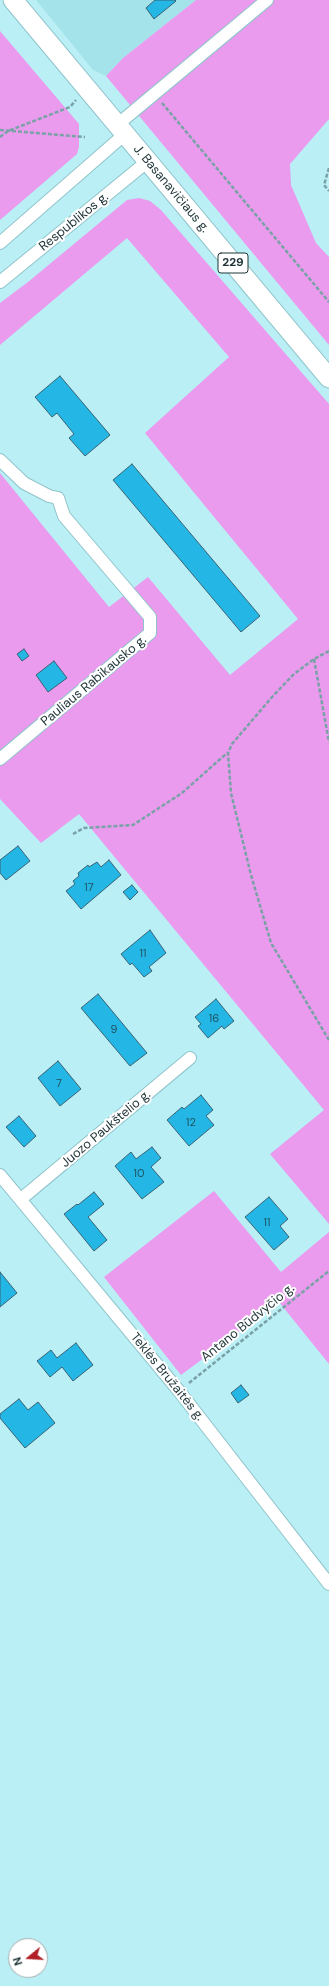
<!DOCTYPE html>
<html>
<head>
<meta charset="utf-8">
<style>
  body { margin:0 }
  #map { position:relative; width:329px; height:1986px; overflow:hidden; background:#baeff6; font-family:"DM Sans",sans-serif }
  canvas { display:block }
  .north { position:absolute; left:8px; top:1938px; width:40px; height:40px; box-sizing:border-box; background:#fff; border:1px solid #a5aeaf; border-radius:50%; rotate:252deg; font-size:11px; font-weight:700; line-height:16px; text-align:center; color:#1f3437 }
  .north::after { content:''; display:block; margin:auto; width:14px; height:18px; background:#b12026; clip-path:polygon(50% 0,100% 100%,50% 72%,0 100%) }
</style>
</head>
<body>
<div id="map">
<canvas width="329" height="1986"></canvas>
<div class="north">N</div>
</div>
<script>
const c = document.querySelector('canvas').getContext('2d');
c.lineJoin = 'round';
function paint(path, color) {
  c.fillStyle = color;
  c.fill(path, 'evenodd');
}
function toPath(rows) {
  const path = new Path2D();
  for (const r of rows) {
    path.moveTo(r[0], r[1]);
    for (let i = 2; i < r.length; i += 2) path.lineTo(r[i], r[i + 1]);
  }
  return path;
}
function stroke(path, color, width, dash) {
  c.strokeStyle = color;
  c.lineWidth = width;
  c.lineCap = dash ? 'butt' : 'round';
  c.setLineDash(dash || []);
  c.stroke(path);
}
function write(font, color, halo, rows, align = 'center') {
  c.font = font + ' "DM Sans",sans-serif';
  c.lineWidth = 4;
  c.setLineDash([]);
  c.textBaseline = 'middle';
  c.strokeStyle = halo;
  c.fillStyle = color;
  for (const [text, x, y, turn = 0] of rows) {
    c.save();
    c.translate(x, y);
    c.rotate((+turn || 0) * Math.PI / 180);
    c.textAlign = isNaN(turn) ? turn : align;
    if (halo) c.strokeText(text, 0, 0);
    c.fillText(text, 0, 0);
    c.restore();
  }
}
paint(toPath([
  [36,0,196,0,123,58,106,76,93,70]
]), '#a5e3eb');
paint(toPath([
  [196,0,329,0,329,119,290,164,291,185,316,243,329,257,329,345,106,76,123,58],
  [0,31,79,124,79,147,77,154,0,220],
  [139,198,150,201,161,210,329,404,329,1224,270,1154,324,1110,79,814,41,843,0,799,0,473,109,607,148,577,230,675,298,619,145,433,229,357,127,238,0,345,0,303,28,282,127,200],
  [214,1191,281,1272,329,1232,329,1364,279,1302,181,1375,104,1277]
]), '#ea9bed');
const building = toPath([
  [155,0,175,0,176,1,154,19,146,8,155,0],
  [60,376,110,435,85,456,69,438,74,434,57,413,52,417,35,397,60,376],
  [132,464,260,616,241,632,113,480,132,464],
  [24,649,29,656,22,661,17,654,24,649],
  [54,661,67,678,48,692,36,675,54,661],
  [18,846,30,861,6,880,0,873,0,860,18,846],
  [109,860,121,875,81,909,66,891,75,884,73,881,79,876,78,873,88,865,89,867,97,862,101,867,109,860],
  [132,885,138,892,130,900,123,892,132,885],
  [150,930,166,953,149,967,152,971,144,977,132,963,130,965,121,954,150,930],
  [98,994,147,1053,130,1066,81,1008,98,994],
  [216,999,234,1021,224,1029,222,1026,208,1038,198,1026,201,1024,195,1017,216,999],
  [58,1061,81,1089,60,1106,38,1078,58,1061],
  [201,1095,213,1110,206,1116,214,1125,189,1146,167,1120,182,1107,184,1109,201,1095],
  [19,1116,36,1136,24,1147,6,1127,19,1116],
  [152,1147,161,1158,151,1167,164,1182,142,1199,115,1166,131,1152,136,1159,152,1147],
  [94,1192,104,1204,88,1217,107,1240,94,1251,64,1214,77,1204,78,1205,94,1192],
  [269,1197,288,1219,280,1226,289,1237,274,1250,245,1217,269,1197],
  [0,1272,17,1293,0,1307,0,1272],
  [76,1343,93,1365,73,1381,62,1367,50,1377,37,1361,51,1350,57,1358,76,1343],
  [241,1385,249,1395,238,1403,231,1393,241,1385],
  [19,1399,28,1410,38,1402,55,1423,25,1448,0,1418,0,1414,19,1399]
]);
paint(building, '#24b6e4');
stroke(building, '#396374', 1);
const minor = toPath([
  [117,125,267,0],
  [0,243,125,134],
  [0,282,148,161],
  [0,460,24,483,49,496,58,498,64,516,150,617,150,633,0,759],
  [0,1175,179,1391,329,1584],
  [21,1199,190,1058]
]);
const primary = toPath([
  [13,0,329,378]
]);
stroke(minor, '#90c4ca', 14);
stroke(primary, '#90c4ca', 21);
stroke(toPath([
  [162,103,329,302],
  [0,130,85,137],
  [0,137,8,131,70,107,76,100],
  [329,168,324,185,329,191],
  [329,651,314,659,294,674,272,697,232,744,228,753,231,793,251,875,271,943,329,1040],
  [314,659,329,742],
  [73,834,84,828,133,825,182,793,227,753],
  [189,1383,329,1271]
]), '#79a1a6', 2.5, [4, 2]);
stroke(minor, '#fff', 12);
stroke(primary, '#fff', 19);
write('11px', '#205462', null, [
  ["17",89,888],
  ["11",143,954],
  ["16",214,1019],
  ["9",114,1030],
  ["7",59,1084],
  ["12",191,1123],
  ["10",139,1174],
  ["11",267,1223]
]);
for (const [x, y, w] of [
  [233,263,30]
]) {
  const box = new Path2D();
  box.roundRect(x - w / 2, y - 10, w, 20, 3);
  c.fillStyle = '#fff';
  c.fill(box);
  stroke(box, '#1f3437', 1);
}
write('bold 12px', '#1f3437', null, [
  ["229",233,263]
]);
write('13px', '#1f3437', '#fff', [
  ["J. Basanavičiaus g.",171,189,50],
  ["Respublikos g.",74,222,-39],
  ["Pauliaus Rabikausko g.",94,681,-40],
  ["Juozo Paukštelio g.",106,1129,-40],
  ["Antano Būdvyčio g.",248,1323,-39],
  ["Teklės Bružaitės g.",167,1377,51]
]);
</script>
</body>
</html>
